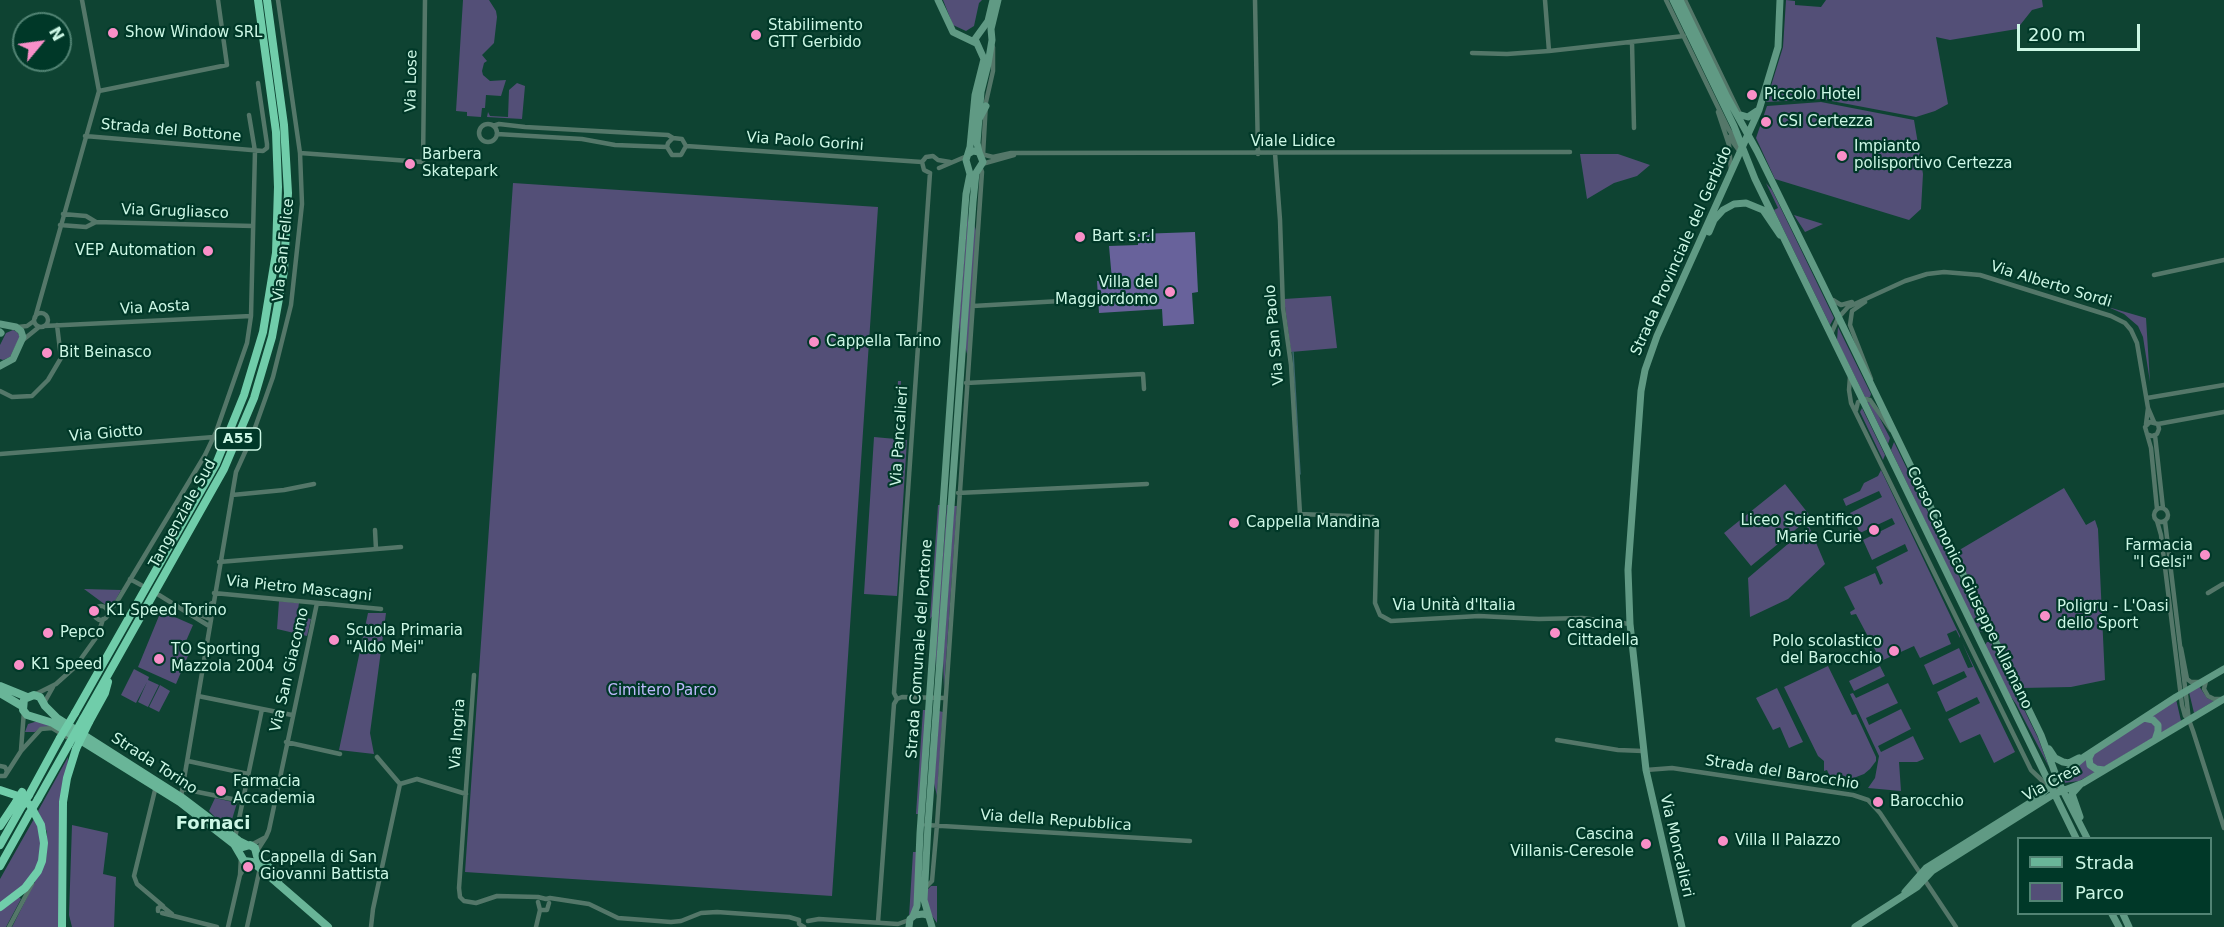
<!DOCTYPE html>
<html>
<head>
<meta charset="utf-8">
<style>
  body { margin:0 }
  #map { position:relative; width:2224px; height:927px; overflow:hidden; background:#0e4332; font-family:"DejaVu Sans",sans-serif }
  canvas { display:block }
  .legend { position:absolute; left:2017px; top:837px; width:195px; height:78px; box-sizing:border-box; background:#003828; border:2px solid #528474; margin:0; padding:8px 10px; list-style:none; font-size:18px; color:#ccf7e5 }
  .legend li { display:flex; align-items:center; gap:12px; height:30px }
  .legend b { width:30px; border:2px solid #528474 }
  .north { position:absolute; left:12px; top:12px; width:60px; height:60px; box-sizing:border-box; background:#003828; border:2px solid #528474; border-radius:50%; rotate:61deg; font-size:16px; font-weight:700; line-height:24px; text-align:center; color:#ccf7e5 }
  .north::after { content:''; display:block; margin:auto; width:21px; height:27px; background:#f98fc8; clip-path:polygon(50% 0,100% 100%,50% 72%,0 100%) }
  .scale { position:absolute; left:2017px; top:24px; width:123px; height:27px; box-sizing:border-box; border:3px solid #ccf7e5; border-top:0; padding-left:8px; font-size:18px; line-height:21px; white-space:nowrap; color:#ccf7e5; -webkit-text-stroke:4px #003828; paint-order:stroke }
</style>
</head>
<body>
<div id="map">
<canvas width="2224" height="927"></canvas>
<ul class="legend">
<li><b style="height:8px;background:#69b598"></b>Strada</li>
<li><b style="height:16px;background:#534f77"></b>Parco</li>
</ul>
<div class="north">N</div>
<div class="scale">200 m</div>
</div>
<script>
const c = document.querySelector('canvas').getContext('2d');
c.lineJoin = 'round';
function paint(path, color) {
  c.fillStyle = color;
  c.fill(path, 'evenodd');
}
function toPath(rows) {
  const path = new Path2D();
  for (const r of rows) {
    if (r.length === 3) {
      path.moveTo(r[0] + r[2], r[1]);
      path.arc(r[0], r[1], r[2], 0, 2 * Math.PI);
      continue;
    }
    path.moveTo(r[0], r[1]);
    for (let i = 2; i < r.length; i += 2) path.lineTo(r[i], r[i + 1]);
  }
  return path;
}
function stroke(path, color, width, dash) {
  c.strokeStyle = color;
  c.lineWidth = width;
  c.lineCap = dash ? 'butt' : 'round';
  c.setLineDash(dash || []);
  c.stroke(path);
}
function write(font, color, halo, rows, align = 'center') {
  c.font = font + ' "DejaVu Sans",sans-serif';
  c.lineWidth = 4.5;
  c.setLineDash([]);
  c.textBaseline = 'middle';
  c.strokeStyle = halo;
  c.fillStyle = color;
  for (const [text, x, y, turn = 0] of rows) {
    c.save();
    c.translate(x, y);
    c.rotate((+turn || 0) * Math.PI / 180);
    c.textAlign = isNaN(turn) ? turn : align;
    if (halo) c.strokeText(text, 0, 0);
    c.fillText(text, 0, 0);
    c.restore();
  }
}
paint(toPath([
  [463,0,489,0,496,11,497,17,494,43,482,55,487,61,484,63,482,71,483,75,490,81,506,80,501,96,486,95,485,108,482,108,481,117,467,116,467,112,456,111],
  [943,0,982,0,979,3,974,26,966,31,953,25],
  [1786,0,1795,1,1795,5,1821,7,1826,0,2042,0,2043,7,2032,10,2017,29,1950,40,1936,37,1948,104,1935,111,1916,117,1821,99,1766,102,1783,47],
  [517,83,525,86,522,119,487,117,488,112,490,116,508,117,509,90],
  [1821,102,1914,120,1923,174,1921,209,1909,220,1775,179,1756,138,1767,106],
  [1580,154,1618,154,1650,165,1637,176,1614,183,1587,199],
  [513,183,878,207,832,896,465,872],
  [1766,183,1772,190,1834,318,1830,325,1774,210,1778,208],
  [968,211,969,232,960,338,959,320],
  [1794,215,1823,224,1805,232],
  [974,224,977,234,968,358,965,345],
  [1331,296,1337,348,1291,352,1284,299],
  [2108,307,2146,318,2150,382,2143,337,2138,326,2124,314],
  [1838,327,1871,394,1870,397,1865,397,1837,340],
  [13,330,17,332,20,337,10,357,3,360,0,359,0,345,6,333],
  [898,381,901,381,898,432,895,432],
  [1867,401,1873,405,1890,438,1888,444],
  [1862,408,1885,455,1883,460,1860,412],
  [874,437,907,440,897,596,864,594],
  [1894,442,1984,628,1982,632,1978,631,1891,450],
  [1881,470,1960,636,1960,638,1956,630,1947,634,1951,644,1920,658,1914,646,1881,661,1856,614,1851,615,1850,612,1855,609,1844,587,1875,573,1880,585,1883,583,1876,567,1908,551,1905,544,1872,560,1863,540,1895,524,1892,518,1860,533,1850,513,1882,497,1879,491,1846,506,1843,499,1860,491,1864,483,1878,476],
  [1785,484,1811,517,1751,566,1724,533],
  [2064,488,2086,525,2095,520,2098,529,2105,680,2071,687,2022,688,1956,552],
  [938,505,941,505,933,615,930,619],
  [947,505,949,505,936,669,935,651],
  [954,506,957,506,944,689,943,658],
  [1809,526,1825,564,1788,599,1750,617,1748,578],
  [84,589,121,590,114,603,107,606],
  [279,601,299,603,297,616,311,619,307,636,277,629],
  [161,611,193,625,183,648,190,651,176,684,138,667],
  [368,613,386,613,370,733,374,754,339,750],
  [1962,642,2015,752,1994,763,1980,734,1960,743,1948,719,1980,703,1977,697,1946,712,1937,692,1967,677,1964,671,1933,685,1924,665,1959,648,1968,668,1973,667],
  [1987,642,1991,642,2038,738,2049,767,2016,704,2009,694,1985,645],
  [1828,666,1852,715,1856,714,1876,757,1876,761,1870,769,1864,774,1851,779,1842,775,1830,777,1827,770,1824,771,1824,761,1818,756,1784,687],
  [1880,666,1885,676,1854,691,1849,681],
  [134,669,149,677,148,680,159,685,148,707,138,702,147,682,136,703,121,695],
  [1888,683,1898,703,1866,718,1869,725,1901,709,1911,729,1878,746,1881,752,1913,736,1924,759,1917,762,1899,762,1901,791,1868,788,1875,778,1879,756,1850,694,1853,693,1856,698],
  [160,685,170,691,159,712,149,707],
  [2199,686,2207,698,2214,701,2194,713,2189,692],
  [1777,688,1803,742,1789,748,1780,727,1773,730,1756,698],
  [2176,699,2181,721,2160,734,2150,716],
  [923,710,927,710,920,814,916,814],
  [939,711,943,712,937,796,934,783],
  [38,721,51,726,40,728,35,732,25,732,28,724],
  [2143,721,2151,721,2157,729,2153,738,2102,768,2096,768,2090,758,2092,754],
  [68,757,59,927,12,927,46,860,47,832,38,811],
  [2088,757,2097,771,2079,781,2064,783,2063,781,2070,773],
  [215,798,237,803,230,826,227,827,219,821,209,811],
  [35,817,41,833,41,859,26,883,0,904,0,879],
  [72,825,108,833,103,874,116,877,114,927,72,927,69,915],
  [913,852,917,852,914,909,909,917],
  [931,886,937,886,937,923,928,910,926,891],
  [19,897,21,899,6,927,0,927,0,911]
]), '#534f77');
paint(toPath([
  [1195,232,1198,292,1192,293,1194,324,1163,326,1162,309,1099,313,1097,281,1112,280,1109,246,1138,245,1138,234]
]), '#68629b');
stroke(toPath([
  [1293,352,1300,474]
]), '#3d676d', 1.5);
stroke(toPath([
  [1255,0,1258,154],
  [1545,0,1549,51],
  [1666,0,1729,130,1739,145],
  [1685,0,1741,116],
  [1632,42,1634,128],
  [1472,53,1507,54,1549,51,1684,36],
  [99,91,227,65,218,0],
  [1718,112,1729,145,1731,170],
  [488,133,9],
  [493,126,499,124,525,127,668,135,673,138,682,139,686,146],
  [497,134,582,139,615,145,667,147],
  [85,136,263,151,267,148,267,144,258,83],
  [1729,137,1740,152],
  [673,138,668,143,667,147,672,155,681,155,686,146],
  [686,146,922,162,926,157,933,156,938,160,950,162],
  [300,153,423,162,425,0],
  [1275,153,1280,220,1283,308,1291,365,1300,514,1373,517,1377,523,1375,603,1380,615,1391,621,1479,616,1539,619,1582,618,1630,624],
  [981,154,993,157,1011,153,1570,152],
  [983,155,986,102,993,71,993,47],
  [922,162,924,170,930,173],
  [982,164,1014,155],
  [939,168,967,156],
  [63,214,86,216,96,222],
  [60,225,86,227,96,222,253,226],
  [2154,275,2224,260],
  [1833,300,1841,305,1852,302],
  [1865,302,1852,311,1850,325,1871,379],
  [973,306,1096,299],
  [41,320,7],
  [35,318,99,91,82,0],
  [44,326,251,316],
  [18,327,27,326,34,321],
  [1831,334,1838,318,1848,307,1905,281,1927,274,1944,272,1980,275,2111,316,2125,323,2131,330,2137,343,2148,408],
  [23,340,39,327],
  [1850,377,1849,390,1851,403,2031,770,2050,788,2063,790],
  [966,383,1143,374,1144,389],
  [0,391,12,397,32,396,48,380,61,358,57,325],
  [2147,398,2224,385],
  [1856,410,1858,402,1866,399,1870,400,1891,430],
  [2146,424,2148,408,2154,422],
  [2158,424,2224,412],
  [2147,434,2152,436,2157,434,2159,429,2158,424,2150,422,2145,427,2151,448,2157,509],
  [2155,435,2163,508],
  [0,454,214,437],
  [958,493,1147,484],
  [232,495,284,490,314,484],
  [2161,515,7],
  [2157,521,2161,535,2182,705,2185,716,2189,720,2193,731,2224,828],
  [2165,521,2189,720],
  [375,530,376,549],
  [219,562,401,547],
  [130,579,141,585],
  [214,593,381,609],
  [2208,593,2223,584],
  [159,595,209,626],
  [101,613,7],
  [107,610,115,605,205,455,216,432,247,343,251,316,255,151,249,115],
  [190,611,202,610,212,603],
  [192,612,210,619],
  [2181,648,2187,679,2191,682,2199,682],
  [474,675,459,888,460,897,464,901,476,903,497,896,538,897,546,899,550,898,589,904,618,918,671,922,681,921,701,913,717,912,789,917,799,920],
  [2206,681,2204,689,2208,696,2214,699,2221,699],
  [34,695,56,684,75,667,98,635,103,619],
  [198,696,292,715],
  [897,699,894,693,930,173],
  [44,703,53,687],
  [1557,740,1618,750,1643,751],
  [286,742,340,754],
  [21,750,24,711],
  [377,757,400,784],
  [188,761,248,774],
  [0,766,5,767,7,771,5,776,0,776],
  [1646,770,1672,768,1853,795,1868,800,1880,813,1956,927],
  [5,776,21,751,41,729,52,728,72,740],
  [400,784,417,779,466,794],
  [156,786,134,876,137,884,163,906],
  [183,789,242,801],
  [181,797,236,472,251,439,273,377,291,305,302,204,300,153,278,0],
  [926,825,1190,841],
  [266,837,269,830,317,603],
  [235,838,262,709],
  [251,845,266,837,257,851],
  [240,875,241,857],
  [924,889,932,881,937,825,982,172,980,166],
  [540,910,547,910,549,903],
  [158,911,158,908,162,906,172,914],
  [162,913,217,927],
  [799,920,799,924,804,927],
  [808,921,819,919,898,924,909,920],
  [878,922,894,704,897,699,902,697,945,698],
  [9,927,32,884],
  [228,927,240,875,248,862],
  [247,927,260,868],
  [371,927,373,909,400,784],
  [536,927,540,910,538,902]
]), '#547769', 4.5);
stroke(toPath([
  [938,0,953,32,976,43],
  [1673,0,1734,126,1755,179,2076,838],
  [1680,0,1727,97,1757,151,1822,283,2041,735,2058,781,2087,838],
  [1741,115,1748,117,1757,111],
  [979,119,986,106],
  [979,152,977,143,981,92,988,64,992,40,991,29,998,0],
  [1709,232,1714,220,1723,210,1734,204,1746,203,1763,210,1780,235],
  [0,324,16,327,21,331,23,337,13,359,0,366],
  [0,332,1,333],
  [2144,718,2153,720,2158,725,2158,731,2155,740],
  [2049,749,2055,758,2063,762,2069,763,2079,758],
  [2092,752,2089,758,2090,765,2096,769,2104,770],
  [2080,785,2072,794,2080,817],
  [1905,892,1926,868,2033,801,2084,757,2176,697,2224,669],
  [2112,914,2119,927],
  [2123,914,2129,927],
  [913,916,917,906,920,833,956,320,966,194,970,174,966,160,970,147,975,95,984,59,975,39,988,21,993,0],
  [909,927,910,919,915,915,923,914,927,915],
  [932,927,924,900,928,825,973,202,976,173,983,162,979,152,973,151,968,154],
  [1682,927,1646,770,1630,624,1628,570,1641,391,1645,370,1657,336,1759,110,1778,47,1780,0],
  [1855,927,1917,887,1932,871,2054,794,2083,783,2224,699]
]), '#609a84', 7);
stroke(toPath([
  [0,686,27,697],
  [0,693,22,706],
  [247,845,239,841,181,797,57,718,45,706,40,697,34,695,24,699,23,710,27,715,53,723,180,802,234,844,244,861,252,862,260,868,328,927],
  [243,847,250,845,255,848,257,856,280,878]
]), '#69b598', 8);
stroke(toPath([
  [75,713,216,464,244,395,263,332,276,253,278,187,276,132,258,0],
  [83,719,224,469,254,398,272,337,284,271,288,193,284,125,267,0],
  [89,722,105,693,108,682],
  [0,790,18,796,30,805,41,825,44,843,42,861,38,871,25,888,0,907],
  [29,795,60,738],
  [38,799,69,744],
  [0,826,16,802],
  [0,845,22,806],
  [0,866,29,814],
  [62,927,63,802,67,778,76,749]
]), '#70cdaa', 8);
stroke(toPath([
  [60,738,75,713],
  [69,744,83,719],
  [76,749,89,722],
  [16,802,22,792],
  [22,806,29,795],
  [29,814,38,799]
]), '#70cdaa', 8);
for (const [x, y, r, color] of [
  [113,33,6,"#f98fc8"],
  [756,35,6,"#f98fc8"],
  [1752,95,6,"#f98fc8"],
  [1766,122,6,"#f98fc8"],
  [1842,156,6,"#f98fc8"],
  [410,164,6,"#f98fc8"],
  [1080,237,6,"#f98fc8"],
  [208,251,6,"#f98fc8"],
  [1170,292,6,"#f98fc8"],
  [814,342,6,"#f98fc8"],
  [47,353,6,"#f98fc8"],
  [1234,523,6,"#f98fc8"],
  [1874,530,6,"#f98fc8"],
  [2205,555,6,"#f98fc8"],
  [94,611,6,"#f98fc8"],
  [2045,616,6,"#f98fc8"],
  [48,633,6,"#f98fc8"],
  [1555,633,6,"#f98fc8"],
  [334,640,6,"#f98fc8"],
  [1894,651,6,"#f98fc8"],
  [159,659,6,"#f98fc8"],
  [19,665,6,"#f98fc8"],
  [221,791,6,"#f98fc8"],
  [1878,802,6,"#f98fc8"],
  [1723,841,6,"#f98fc8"],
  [1646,844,6,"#f98fc8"],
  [248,867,6,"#f98fc8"]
]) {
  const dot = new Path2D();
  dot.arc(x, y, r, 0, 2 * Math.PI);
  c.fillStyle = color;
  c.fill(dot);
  stroke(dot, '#003828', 2);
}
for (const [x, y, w] of [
  [238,439,45]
]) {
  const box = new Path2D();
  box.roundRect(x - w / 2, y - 11, w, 22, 4.5);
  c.fillStyle = '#003828';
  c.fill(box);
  stroke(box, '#ccf7e5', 1.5);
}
write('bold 14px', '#ccf7e5', null, [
  ["A55",238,439]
]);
write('15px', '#ccf7e5', '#003828', [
  ["Stabilimento",768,26],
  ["GTT Gerbido",768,43],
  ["Show Window SRL",125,33],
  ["Piccolo Hotel",1764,95],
  ["CSI Certezza",1778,122],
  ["Impianto",1854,147],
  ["polisportivo Certezza",1854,164],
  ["Barbera",422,155],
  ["Skatepark",422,172],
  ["Bart s.r.l",1092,237],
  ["VEP Automation",196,251,"right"],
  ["Villa del",1158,283,"right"],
  ["Maggiordomo",1158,300,"right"],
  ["Cappella Tarino",826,342],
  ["Bit Beinasco",59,353],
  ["Liceo Scientifico",1862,521,"right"],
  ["Marie Curie",1862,538,"right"],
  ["Cappella Mandina",1246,523],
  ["Farmacia",2193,546,"right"],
  ["\"I Gelsi\"",2193,563,"right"],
  ["Poligru - L'Oasi",2057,607],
  ["dello Sport",2057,624],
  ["K1 Speed Torino",106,611],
  ["cascina",1567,624],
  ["Cittadella",1567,641],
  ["Scuola Primaria",346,631],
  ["\"Aldo Mei\"",346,648],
  ["Pepco",60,633],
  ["Polo scolastico",1882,642,"right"],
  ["del Barocchio",1882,659,"right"],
  ["TO Sporting",171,650],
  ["Mazzola 2004",171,667],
  ["K1 Speed",31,665],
  ["Farmacia",233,782],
  ["Accademia",233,799],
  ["Barocchio",1890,802],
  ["Cascina",1634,835,"right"],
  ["Villanis-Ceresole",1634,852,"right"],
  ["Villa Il Palazzo",1735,841],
  ["Cappella di San",260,858],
  ["Giovanni Battista",260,875]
], 'left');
write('15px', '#ccf7e5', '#003828', [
  ["Via Lose",412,81,-89],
  ["Strada del Bottone",171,131,5],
  ["Via Paolo Gorini",805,142,4],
  ["Viale Lidice",1293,142],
  ["Via Grugliasco",175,212,2],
  ["Via San Felice",284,250,-84],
  ["Strada Provinciale del Gerbido",1682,251,-66],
  ["Via Alberto Sordi",2051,285,17],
  ["Via Aosta",155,308,-3],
  ["Via San Paolo",1275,335,-95],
  ["Via Giotto",106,434,-5],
  ["Via Pancalieri",900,436,-86],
  ["Tangenziale Sud",183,514,-61],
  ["Corso Canonico Giuseppe Allamano",1969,588,64],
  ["Via Pietro Mascagni",299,589,6],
  ["Via Unità d'Italia",1454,606],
  ["Strada Comunale del Portone",920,649,-86],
  ["Via San Giacomo",290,670,-77],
  ["Via Ingria",458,734,-86],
  ["Strada Torino",154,764,33],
  ["Strada del Barocchio",1782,773,9],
  ["Via Crea",2052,783,-28],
  ["Via della Repubblica",1056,821,4],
  ["Via Moncalieri",1676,846,77]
]);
write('15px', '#beb9fc', '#003828', [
  ["Cimitero Parco",662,691]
]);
write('bold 18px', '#ccf7e5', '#003828', [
  ["Fornaci",213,824]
]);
</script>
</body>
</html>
